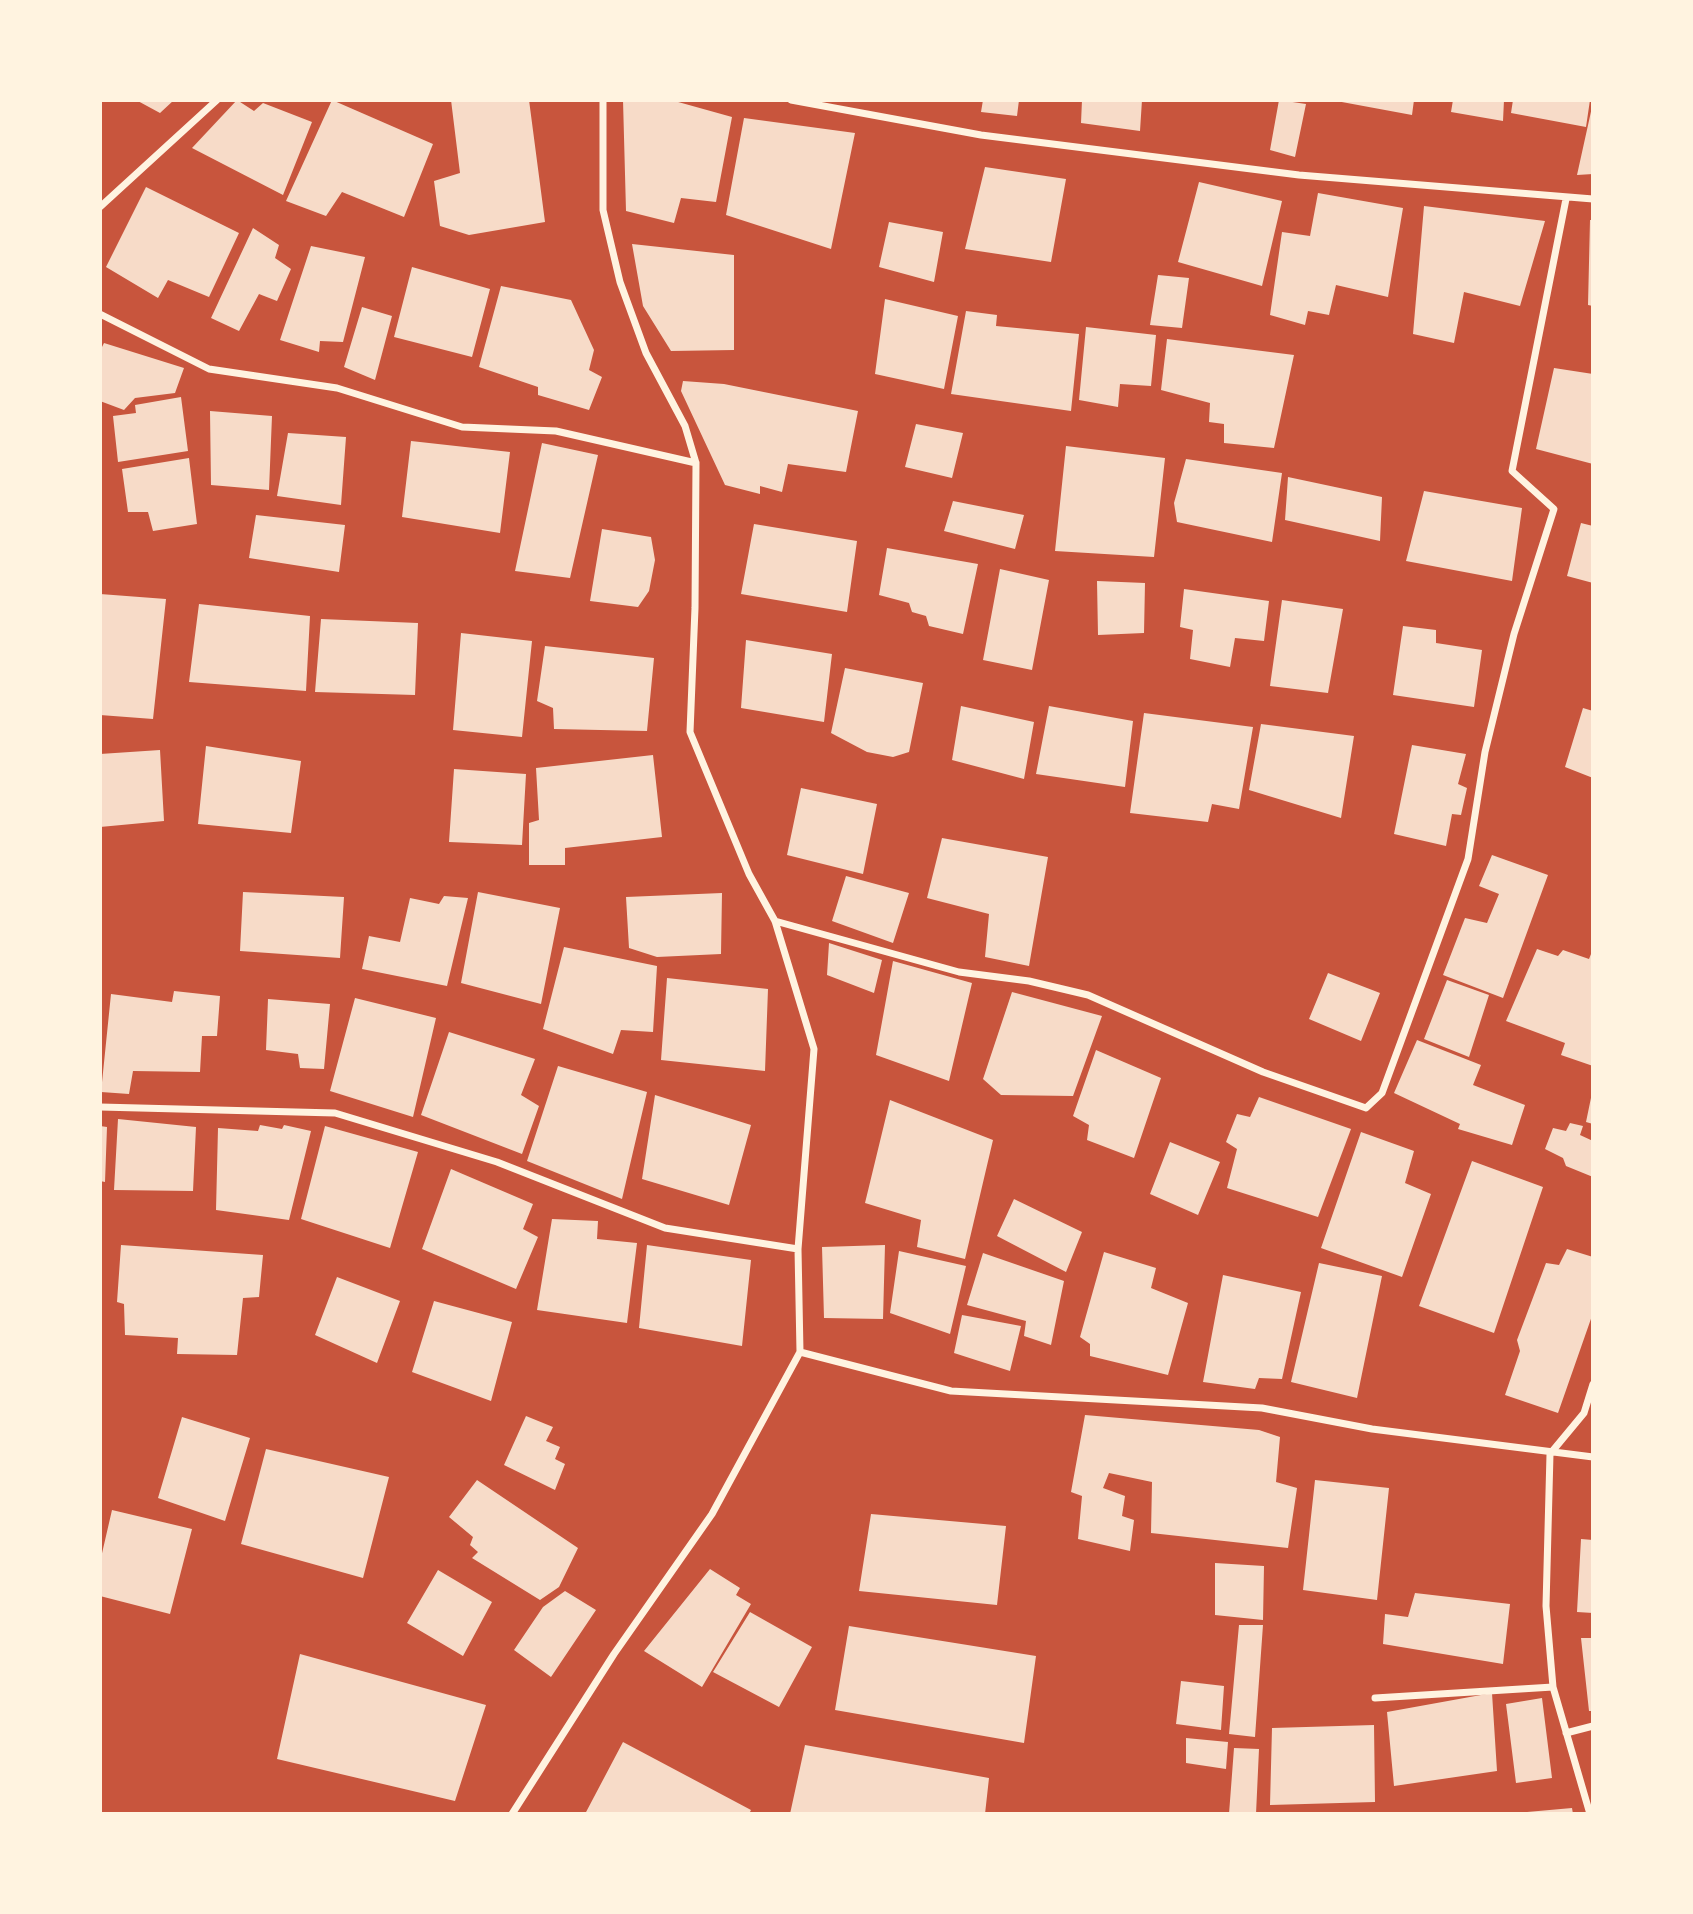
<!DOCTYPE html>
<html>
<head>
<meta charset="utf-8">
<style>
  body { margin:0 }
  #map { position:relative; width:1693px; height:1914px; overflow:hidden; background:#c8553d; font-family:"IBM Plex Serif",serif }
  canvas { display:block }
  .frame { position:absolute; inset:0; border:102px solid #fff3e0; pointer-events:none }
</style>
</head>
<body>
<div id="map">
<canvas width="1693" height="1914"></canvas>
<div class="frame"></div>
</div>
<script>
const c = document.querySelector('canvas').getContext('2d');
c.lineJoin = 'round';
function paint(path, color) {
  c.fillStyle = color;
  c.fill(path, 'evenodd');
}
function toPath(rows) {
  const path = new Path2D();
  for (const r of rows) {
    path.moveTo(r[0], r[1]);
    for (let i = 2; i < r.length; i += 2) path.lineTo(r[i], r[i + 1]);
  }
  return path;
}
function stroke(path, color, width, dash) {
  c.strokeStyle = color;
  c.lineWidth = width;
  c.lineCap = dash ? 'butt' : 'round';
  c.setLineDash(dash || []);
  c.stroke(path);
}
paint(toPath([
  [136,100,174,100,160,113],
  [237,100,254,111,263,103,312,122,283,195,192,148],
  [332,100,433,144,404,217,342,192,326,216,286,201],
  [451,100,529,100,545,222,469,235,440,226,434,181,460,173],
  [623,100,671,100,732,117,716,202,681,198,674,223,626,211],
  [983,100,1019,100,1017,116,981,112],
  [1082,100,1142,100,1140,131,1081,123],
  [1279,100,1306,104,1295,157,1270,150],
  [1331,100,1414,100,1412,115],
  [1453,100,1504,100,1503,121,1451,112],
  [1513,100,1590,100,1586,127,1511,113],
  [1592,107,1593,174,1577,175],
  [744,118,855,133,831,249,726,215],
  [985,167,1066,179,1051,262,965,249],
  [1199,182,1282,201,1262,286,1178,262],
  [146,187,239,233,209,297,168,280,158,298,106,267],
  [1318,193,1403,208,1388,297,1336,285,1329,315,1308,311,1305,325,1270,315,1282,232,1310,236],
  [1424,206,1545,221,1520,306,1464,292,1454,343,1413,334],
  [1590,220,1593,220,1593,306,1588,305],
  [889,222,943,232,934,282,879,267],
  [253,228,279,245,275,258,291,269,277,301,259,294,239,331,211,318],
  [632,244,734,255,734,350,671,351,643,306],
  [311,246,365,257,343,342,320,341,319,352,280,340],
  [412,267,490,289,472,357,394,337],
  [1158,275,1189,278,1182,328,1150,325],
  [501,286,571,300,594,350,589,370,602,377,589,410,538,395,538,387,479,367],
  [885,299,958,316,944,389,875,374],
  [362,307,392,316,375,380,344,367],
  [966,311,997,315,996,326,1079,334,1071,411,951,394],
  [1086,327,1156,335,1151,386,1120,384,1118,407,1079,400],
  [1167,339,1294,355,1274,448,1224,443,1224,424,1209,422,1210,403,1161,390],
  [104,343,184,368,175,393,135,398,124,410,100,401,100,351],
  [1554,368,1593,374,1593,464,1536,449],
  [683,381,724,384,858,411,846,472,788,464,782,492,760,486,760,494,725,485,681,391],
  [181,397,188,451,118,462,113,416,136,413,135,405],
  [210,411,272,416,269,490,211,485],
  [916,424,963,433,952,478,905,467],
  [288,433,346,437,341,505,277,496],
  [411,441,510,452,500,533,402,517],
  [542,443,598,455,570,578,515,571],
  [1066,446,1165,458,1154,557,1055,551],
  [189,458,197,524,153,531,148,512,128,512,122,469],
  [1186,459,1282,473,1272,542,1177,522,1174,503],
  [1288,477,1382,497,1380,541,1285,520],
  [1424,491,1522,508,1512,581,1406,561],
  [953,501,1024,515,1015,549,944,531],
  [256,515,345,525,339,572,249,558],
  [1581,523,1593,526,1593,583,1567,576],
  [754,524,857,541,847,612,741,594],
  [602,529,651,537,655,560,649,591,638,607,590,601],
  [887,548,978,564,963,634,929,626,926,616,912,612,909,603,879,595],
  [1000,569,1049,580,1032,670,983,660],
  [1097,581,1145,583,1144,633,1098,635],
  [1184,589,1269,601,1264,641,1235,638,1230,667,1190,659,1193,630,1180,627],
  [100,594,166,599,153,719,100,715],
  [1282,600,1343,609,1328,693,1270,686],
  [199,604,310,616,306,691,189,682],
  [321,619,418,623,415,695,315,692],
  [1403,626,1436,630,1436,643,1482,650,1474,707,1393,695],
  [461,633,532,641,522,737,453,730],
  [746,640,832,654,824,722,741,708],
  [545,646,654,658,647,731,554,729,553,708,537,701],
  [845,668,923,683,909,752,893,757,867,752,831,733],
  [961,706,1034,722,1024,779,952,760],
  [1049,706,1133,721,1125,787,1036,774],
  [1583,708,1593,711,1593,778,1565,767],
  [1144,713,1253,727,1239,809,1212,804,1208,822,1130,813],
  [1261,724,1354,736,1341,818,1249,790],
  [1412,745,1466,754,1458,784,1467,788,1461,815,1452,814,1446,846,1394,834],
  [206,746,301,761,291,833,198,824],
  [160,750,164,821,100,827,100,754],
  [653,755,662,837,565,848,565,865,529,865,529,823,539,820,536,768],
  [454,769,526,774,522,845,449,842],
  [801,788,877,804,863,874,787,855],
  [942,838,1048,857,1029,966,985,957,989,914,927,898],
  [1492,855,1548,875,1503,998,1443,975,1465,918,1487,923,1499,894,1479,886],
  [846,876,909,893,893,943,832,921],
  [243,892,344,897,340,958,240,951],
  [478,892,560,908,541,1004,461,983],
  [722,893,721,954,657,957,629,948,626,897],
  [444,896,468,898,447,986,362,969,369,936,400,942,410,898,439,904],
  [829,943,882,960,874,993,827,975],
  [564,947,657,966,653,1032,621,1030,613,1054,543,1029],
  [1537,949,1558,956,1563,950,1589,959,1593,949,1593,1066,1561,1055,1565,1043,1506,1021],
  [893,961,972,983,949,1081,876,1055],
  [1328,973,1380,993,1361,1041,1309,1019],
  [667,978,768,989,765,1071,661,1060],
  [1447,980,1489,995,1469,1057,1424,1039],
  [174,991,220,996,217,1036,202,1036,200,1072,133,1071,129,1094,101,1092,111,994,172,1002],
  [1012,992,1102,1016,1073,1096,1001,1095,983,1079],
  [355,998,436,1018,413,1117,330,1091],
  [268,999,330,1004,324,1069,300,1068,298,1054,266,1050],
  [449,1032,535,1059,521,1095,539,1106,522,1154,421,1115],
  [1417,1040,1481,1065,1473,1085,1525,1105,1512,1145,1458,1129,1460,1124,1394,1093],
  [1096,1050,1161,1078,1134,1158,1087,1140,1089,1125,1073,1116],
  [558,1066,647,1092,622,1199,527,1161],
  [1592,1093,1593,1094,1593,1124,1586,1122],
  [655,1095,751,1125,729,1205,642,1179],
  [1259,1097,1351,1129,1318,1217,1227,1188,1237,1149,1226,1142,1237,1114,1250,1117],
  [890,1100,993,1140,965,1259,917,1247,921,1220,865,1203],
  [118,1119,196,1127,193,1191,114,1190],
  [1570,1123,1583,1126,1580,1135,1593,1141,1593,1177,1566,1166,1563,1158,1545,1149,1553,1128,1566,1131],
  [260,1125,282,1129,284,1125,311,1131,289,1220,216,1210,218,1128,258,1131],
  [100,1126,107,1127,105,1182,100,1181],
  [325,1126,418,1152,390,1248,301,1219],
  [1361,1132,1414,1151,1405,1183,1431,1194,1402,1277,1321,1248],
  [1170,1142,1220,1162,1198,1215,1150,1194],
  [1472,1161,1543,1187,1494,1333,1419,1306],
  [451,1169,533,1204,523,1229,538,1237,516,1289,422,1249],
  [1014,1199,1082,1232,1066,1272,997,1236],
  [552,1219,598,1221,597,1239,637,1243,627,1323,537,1310],
  [121,1245,263,1255,259,1297,243,1298,237,1355,177,1354,178,1338,125,1335,124,1304,117,1302],
  [647,1245,751,1260,742,1346,639,1328],
  [885,1245,883,1319,824,1318,822,1247],
  [1567,1249,1593,1257,1593,1313,1558,1413,1505,1395,1520,1351,1517,1340,1546,1263,1559,1265],
  [899,1251,966,1266,950,1334,890,1313],
  [1104,1252,1156,1268,1151,1288,1188,1303,1168,1375,1090,1356,1090,1344,1080,1337],
  [983,1253,1064,1281,1051,1345,1024,1336,1026,1321,967,1305],
  [1319,1263,1382,1276,1357,1398,1291,1382],
  [1223,1275,1301,1292,1282,1379,1259,1378,1255,1389,1203,1382],
  [337,1277,400,1301,377,1363,315,1335],
  [434,1301,512,1322,491,1401,412,1372],
  [962,1315,1021,1326,1010,1371,954,1353],
  [1085,1415,1259,1430,1280,1437,1276,1482,1297,1488,1288,1548,1151,1533,1152,1482,1109,1473,1103,1488,1125,1496,1122,1516,1134,1520,1130,1551,1078,1539,1082,1496,1071,1492],
  [526,1416,553,1427,546,1441,560,1447,555,1459,565,1464,555,1490,504,1465],
  [182,1417,250,1438,225,1521,158,1498],
  [266,1449,389,1477,363,1578,241,1544],
  [477,1480,578,1548,559,1587,540,1600,472,1558,478,1552,470,1545,473,1537,449,1517],
  [1315,1480,1389,1488,1377,1600,1303,1590],
  [112,1510,192,1529,170,1614,100,1596,100,1562],
  [871,1514,1006,1526,997,1605,859,1591],
  [1581,1539,1593,1540,1593,1613,1577,1612],
  [1215,1563,1264,1566,1263,1620,1215,1615],
  [710,1569,740,1588,736,1595,751,1604,702,1687,644,1651],
  [438,1570,492,1602,463,1656,407,1623],
  [565,1591,596,1610,551,1677,514,1650,543,1607],
  [1415,1593,1510,1604,1503,1664,1383,1644,1385,1614,1408,1617],
  [750,1612,812,1647,779,1707,713,1672],
  [1239,1625,1263,1625,1255,1737,1229,1734],
  [849,1626,1036,1656,1024,1743,835,1710],
  [1581,1638,1593,1638,1593,1711,1589,1711],
  [300,1654,486,1705,455,1801,277,1759],
  [1181,1681,1224,1686,1221,1730,1176,1724],
  [1492,1693,1497,1771,1394,1786,1387,1712],
  [1542,1698,1552,1778,1516,1783,1506,1704],
  [1374,1725,1375,1802,1270,1805,1272,1728],
  [1186,1738,1228,1742,1226,1769,1186,1763],
  [623,1742,751,1810,749,1814,585,1814],
  [805,1745,989,1778,985,1814,790,1814],
  [1234,1748,1259,1749,1256,1814,1229,1814],
  [1572,1808,1573,1814,1527,1814,1527,1812]
]), '#f7dbc8');
stroke(toPath([
  [791,100,981,135,1299,175,1593,199],
  [100,207,217,100],
  [100,314,209,369,337,388,462,427,556,431,696,463],
  [775,921,959,972,1029,981,1088,995,1263,1072,1366,1108,1382,1093,1468,859,1485,752,1514,634,1554,509,1512,471,1566,199],
  [100,1107,335,1113,497,1162,665,1228,798,1249],
  [800,1352,951,1391,1262,1408,1372,1429,1593,1457],
  [1375,1698,1553,1687],
  [1566,1733,1593,1726],
  [512,1814,614,1654,712,1514,800,1352,798,1249,814,1049,775,921,749,874,690,732,695,608,696,463,685,426,646,353,620,282,603,210,603,100],
  [1590,1814,1553,1687,1546,1606,1550,1454,1584,1413,1593,1384]
]), '#fff3e0', 7);
</script>
</body>
</html>
